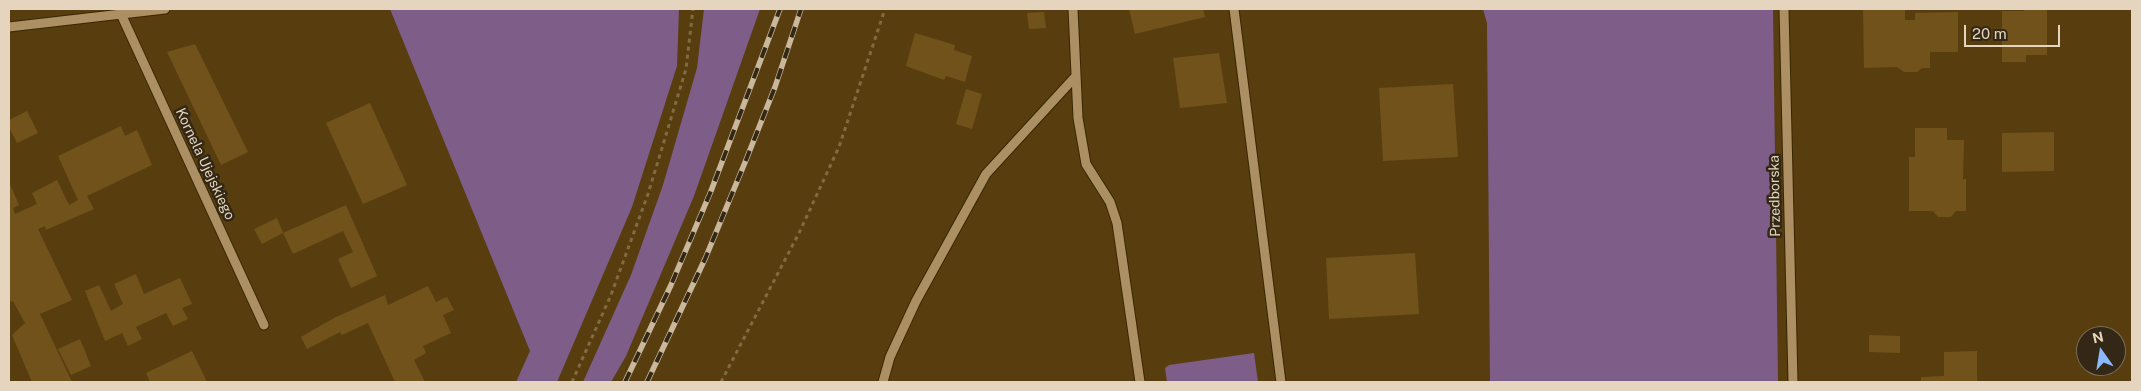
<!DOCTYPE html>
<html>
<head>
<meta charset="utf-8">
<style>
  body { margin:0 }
  #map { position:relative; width:2141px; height:391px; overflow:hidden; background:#583e0f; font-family:"Public Sans",sans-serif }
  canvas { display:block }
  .frame { position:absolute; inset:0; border:10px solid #e5d5be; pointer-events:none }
  .north { position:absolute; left:2076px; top:326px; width:50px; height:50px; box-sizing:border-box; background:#332815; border:1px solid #7a6d59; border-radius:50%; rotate:347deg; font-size:14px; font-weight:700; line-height:20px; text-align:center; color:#e5d5be }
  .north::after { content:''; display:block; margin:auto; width:18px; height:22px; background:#8cb9fc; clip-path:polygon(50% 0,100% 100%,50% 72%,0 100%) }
  .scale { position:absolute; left:1964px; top:25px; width:96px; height:22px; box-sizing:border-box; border:2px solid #e5d5be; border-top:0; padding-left:6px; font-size:15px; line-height:18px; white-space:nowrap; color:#e5d5be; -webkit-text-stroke:4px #332815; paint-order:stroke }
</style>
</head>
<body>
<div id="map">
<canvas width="2141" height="391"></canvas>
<div class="frame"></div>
<div class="north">N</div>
<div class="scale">20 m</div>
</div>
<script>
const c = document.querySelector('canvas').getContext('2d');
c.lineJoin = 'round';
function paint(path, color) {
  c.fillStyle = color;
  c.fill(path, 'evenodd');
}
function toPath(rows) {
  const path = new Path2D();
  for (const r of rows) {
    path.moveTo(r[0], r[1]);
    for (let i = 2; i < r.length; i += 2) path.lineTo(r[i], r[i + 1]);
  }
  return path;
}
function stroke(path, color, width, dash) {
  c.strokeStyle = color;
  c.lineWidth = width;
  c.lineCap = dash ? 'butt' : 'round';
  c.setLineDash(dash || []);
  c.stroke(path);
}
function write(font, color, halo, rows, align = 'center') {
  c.font = font + ' "Public Sans",sans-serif';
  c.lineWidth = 5;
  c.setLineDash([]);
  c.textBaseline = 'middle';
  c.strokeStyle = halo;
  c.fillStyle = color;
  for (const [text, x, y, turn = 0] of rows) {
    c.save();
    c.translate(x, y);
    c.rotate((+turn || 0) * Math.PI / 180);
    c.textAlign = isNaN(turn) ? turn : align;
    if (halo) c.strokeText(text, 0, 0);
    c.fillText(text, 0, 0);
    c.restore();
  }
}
paint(toPath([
  [390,9,679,9,677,66,632,207,557,382,516,382,530,351],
  [704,9,760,9,694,196,626,356,611,382,583,382,631,275,663,185,697,68],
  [1483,9,1773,9,1778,382,1490,382,1487,23],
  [1254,353,1258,382,1167,382,1165,368,1169,365]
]), '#7f5d89');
paint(toPath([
  [1129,9,1203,9,1205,17,1135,34],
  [1863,9,1905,9,1905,20,1915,20,1915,13,1958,12,1958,52,1930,52,1930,68,1922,68,1917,72,1904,72,1897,67,1864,68],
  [2024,9,2047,9,2047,55,2026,55,2026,62,2002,62,2002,11,2024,11],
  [1044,12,1046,28,1029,29,1027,13],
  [915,33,955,45,954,50,972,56,965,82,946,76,944,80,906,66],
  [195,44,248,152,221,165,167,52],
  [1219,53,1227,103,1180,108,1173,58],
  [1453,84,1458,157,1383,161,1379,88],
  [966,89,982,94,972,129,956,124],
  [370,103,407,185,363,204,326,123],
  [27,111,38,133,17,143,9,127,9,120],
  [121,126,125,136,137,130,152,165,87,196,94,209,46,230,45,226,38,229,72,300,40,314,72,382,32,382,12,335,25,323,13,301,11,302,9,297,9,182,19,205,13,208,15,214,37,204,32,193,57,180,69,205,78,200,58,156],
  [1915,128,1947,128,1947,140,1964,140,1963,179,1966,179,1966,211,1956,211,1951,217,1938,217,1933,211,1909,211,1909,157,1915,157],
  [2054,132,2054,171,2002,172,2002,133],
  [346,205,377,276,351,288,338,259,353,252,343,231,293,254,283,233],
  [277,218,283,233,262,244,254,229],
  [1415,253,1419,314,1329,319,1326,258],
  [136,274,144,294,180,278,192,304,182,308,188,319,173,326,166,313,136,327,142,339,128,346,122,333,105,341,85,291,99,285,111,311,123,304,114,284],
  [428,286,436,302,447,297,454,310,443,315,451,333,423,346,426,353,414,360,425,382,395,382,368,323,342,335,340,332,307,349,301,337,334,318,385,295,388,305],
  [1869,335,1900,336,1900,353,1869,352],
  [80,339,91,366,71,375,58,349],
  [192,351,207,382,150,382,146,373],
  [1977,351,1977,382,1921,382,1921,377,1944,376,1944,352]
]), '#71521a');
const minor = toPath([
  [1073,9,1078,118,1086,164,1110,202,1117,223,1140,382],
  [1234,9,1281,382],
  [1784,9,1793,382],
  [121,14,264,325],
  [9,27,165,9],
  [883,382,890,357,916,301,986,174,1075,77]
]);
stroke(minor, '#392602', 11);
stroke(toPath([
  [572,382,611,295,648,194,686,69,693,9],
  [721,382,799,233,839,147,885,9]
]), '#826b44', 3, [4, 4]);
stroke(minor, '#ac8f62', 9);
const rail = toPath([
  [625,382,671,285,711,191,780,9],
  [647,382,705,259,746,160,775,87,801,9]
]);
stroke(rail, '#cab89d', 5.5);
stroke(rail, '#332815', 4, [11]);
write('14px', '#e5d5be', '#332815', [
  ["Kornela Ujejskiego",205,164,65],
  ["Przedborska",1775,196,-91]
]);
</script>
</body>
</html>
